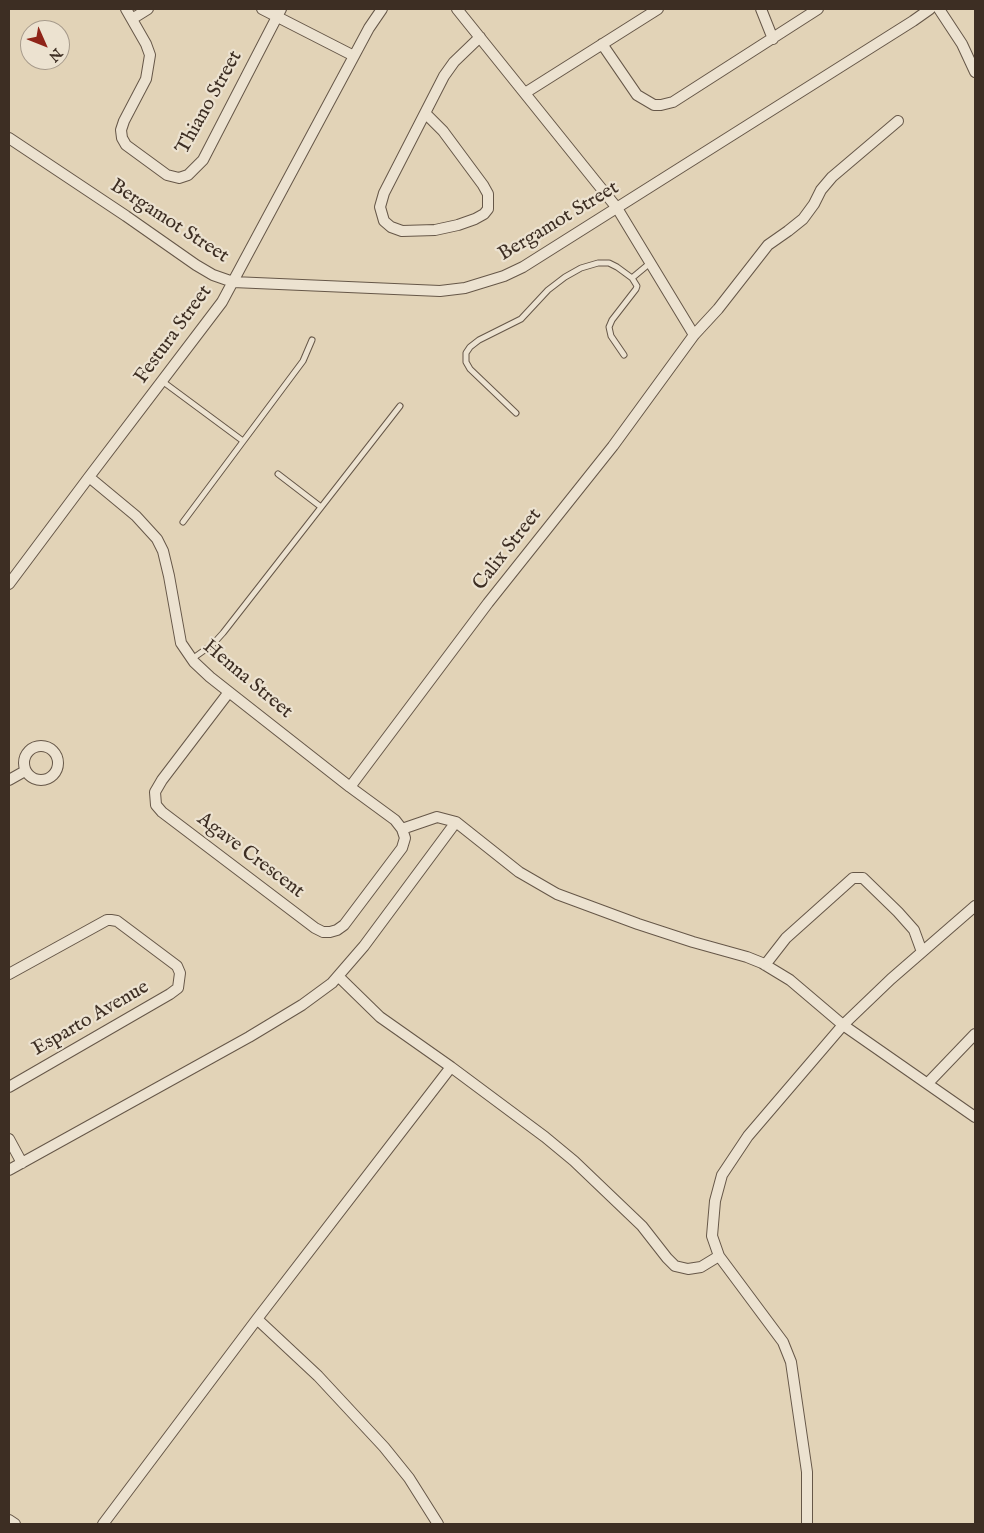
<!DOCTYPE html>
<html>
<head>
<meta charset="utf-8">
<style>
  body { margin:0 }
  #map { position:relative; width:984px; height:1533px; overflow:hidden; background:#e2d3b7; font-family:"IM FELL English",serif }
  canvas { display:block }
  .frame { position:absolute; inset:0; border:10px solid #3d2e23; pointer-events:none }
  .north { position:absolute; left:20px; top:20px; width:50px; height:50px; box-sizing:border-box; background:#ece2d0; border:1px solid #a69a8b; border-radius:50%; rotate:134deg; font-size:14px; font-weight:700; line-height:20px; text-align:center; color:#3d2e23 }
  .north::after { content:''; display:block; margin:auto; width:18px; height:22px; background:#8f2418; clip-path:polygon(50% 0,100% 100%,50% 72%,0 100%) }
</style>
</head>
<body>
<div id="map">
<canvas width="984" height="1533"></canvas>
<div class="frame"></div>
<div class="north">N</div>
</div>
<script>
const c = document.querySelector('canvas').getContext('2d');
c.lineJoin = 'round';
function toPath(rows) {
  const path = new Path2D();
  for (const r of rows) {
    if (r.length === 3) {
      path.moveTo(r[0] + r[2], r[1]);
      path.arc(r[0], r[1], r[2], 0, 2 * Math.PI);
      continue;
    }
    path.moveTo(r[0], r[1]);
    for (let i = 2; i < r.length; i += 2) path.lineTo(r[i], r[i + 1]);
  }
  return path;
}
function stroke(path, color, width, dash) {
  c.strokeStyle = color;
  c.lineWidth = width;
  c.lineCap = dash ? 'butt' : 'round';
  c.setLineDash(dash || []);
  c.stroke(path);
}
function write(font, color, halo, rows, align = 'center') {
  c.font = font + ' "IM FELL English",serif';
  c.lineWidth = 4.5;
  c.setLineDash([]);
  c.textBaseline = 'middle';
  c.strokeStyle = halo;
  c.fillStyle = color;
  for (const [text, x, y, turn = 0] of rows) {
    c.save();
    c.translate(x, y);
    c.rotate((+turn || 0) * Math.PI / 180);
    c.textAlign = isNaN(turn) ? turn : align;
    if (halo) c.strokeText(text, 0, 0);
    c.fillText(text, 0, 0);
    c.restore();
  }
}
const lane = toPath([
  [624,355,611,336,609,327,612,320,636,289,637,286,632,278],
  [162,381,243,441],
  [516,413,470,369,466,362,466,353,470,347,479,340,521,319,548,290,565,277,581,268,598,263,609,263,617,267,632,278,650,263],
  [278,474,321,507],
  [183,522,303,361,312,340],
  [192,659,213,644,223,633,400,406]
]);
const street = toPath([
  [126,9,146,44,150,55,146,79,124,121,121,130,122,138,126,145,167,175,179,178,188,175,203,160,281,9],
  [262,9,354,56],
  [457,9,617,208,694,335],
  [761,9,773,39],
  [939,9,962,44,975,72],
  [132,19,148,9],
  [602,44,637,95,654,105,661,105,673,102,818,9],
  [525,93,658,9],
  [425,113,443,131,483,185,488,194,488,209,484,214,475,219,458,225,435,230,402,231,391,227,384,221,380,207,384,193,444,76,454,62,480,37],
  [9,138,126,216,196,265,213,275,233,282,440,291,465,288,504,276,523,267,913,21,930,9],
  [89,477,136,516,157,539,163,551,169,576,181,643,194,662,210,677,229,692,350,787,395,820,402,829,405,838,402,848,344,925,337,930,330,932,323,932,315,928,162,812,156,805,155,792,162,780,229,692],
  [9,584,89,477,222,302,354,56,369,28,382,9],
  [41,763,17],
  [9,780,25,771],
  [350,787,488,603,613,446,694,335,718,309,768,245,788,231,803,219,814,204,821,190,832,177,898,121],
  [402,829,437,817,456,822,519,872,557,894,638,924,693,942,747,957,762,963,790,980,843,1025,975,1117],
  [765,965,786,938,853,878,863,878,898,912,914,930,922,952],
  [9,974,107,920,111,920,117,921,177,966,180,973,178,988,170,994,9,1087],
  [338,976,380,1017,451,1067],
  [928,1083,975,1034],
  [9,1139,22,1163],
  [9,1170,249,1037,302,1005,332,983,364,946,456,822],
  [257,1319,318,1376,384,1447,409,1478,438,1524],
  [9,1520,15,1524],
  [103,1524,257,1319,451,1067,545,1137,574,1161,642,1226,667,1258,675,1266,688,1269,701,1267,719,1256],
  [807,1524,807,1472,791,1362,783,1342,719,1256,712,1236,715,1201,722,1175,748,1136,843,1025,891,979,975,906]
]);
stroke(lane, '#665748', 7);
stroke(street, '#665748', 12);
stroke(lane, '#ece2d0', 5);
stroke(street, '#ece2d0', 10);
write('20px', '#3d2e23', '#ece2d0', [
  ["Thiano Street",210,103,-61],
  ["Bergamot Street",169,222,33],
  ["Bergamot Street",559,222,-31],
  ["Festura Street",174,335,-54],
  ["Calix Street",508,550,-52],
  ["Henna Street",247,680,40],
  ["Agave Crescent",250,856,37],
  ["Esparto Avenue",91,1019,-30]
]);
</script>
</body>
</html>
